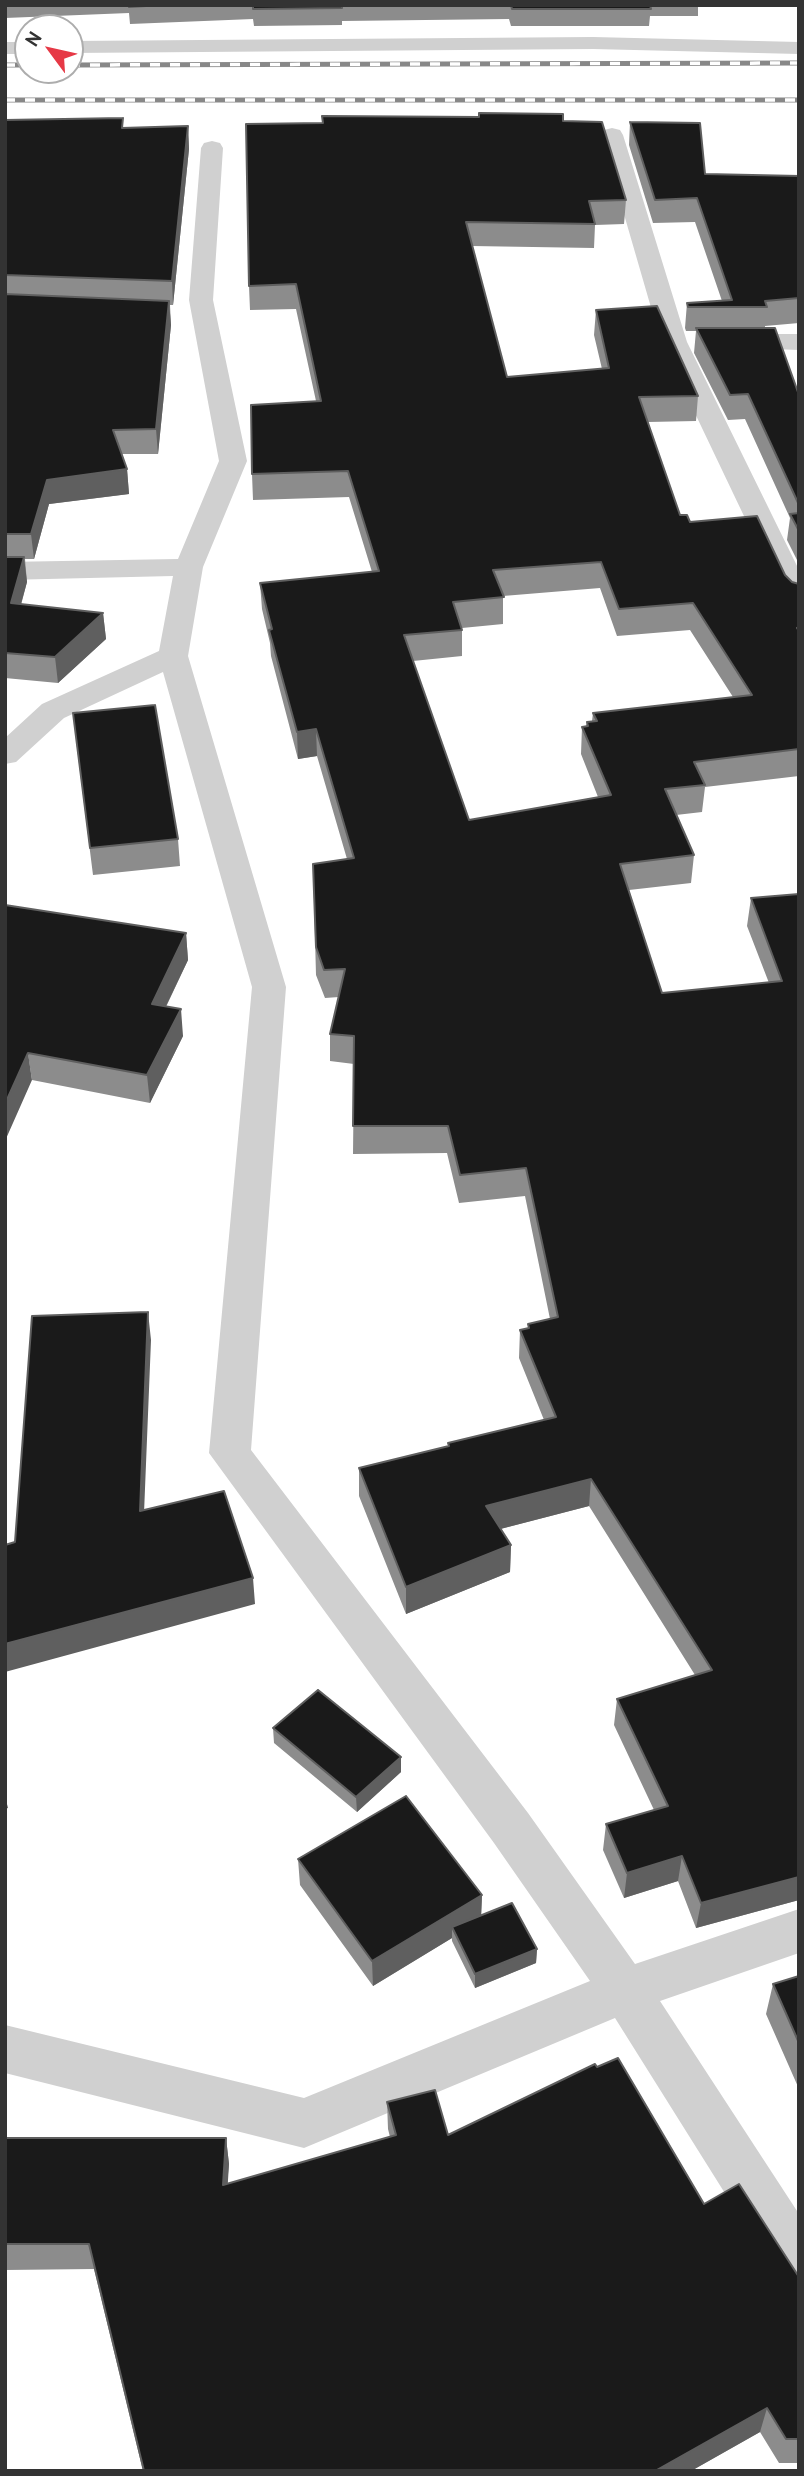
<!DOCTYPE html>
<html>
<head>
<meta charset="utf-8">
<style>
  body { margin:0 }
  #map { position:relative; width:804px; height:2476px; overflow:hidden; background:#fff; font-family:"PT Sans",sans-serif }
  canvas { display:block }
  .frame { position:absolute; inset:0; border:7px solid #333; pointer-events:none }
  .north { position:absolute; left:14px; top:14px; width:70px; height:70px; box-sizing:border-box; background:#fff; border:2px solid #adadad; border-radius:50%; rotate:303deg; font-size:19px; font-weight:700; line-height:28px; text-align:center; color:#333 }
  .north::after { content:''; display:block; margin:auto; width:24px; height:32px; background:#e63946; clip-path:polygon(50% 0,100% 100%,50% 72%,0 100%) }
</style>
</head>
<body>
<div id="map">
<canvas width="804" height="2476"></canvas>
<div class="frame"></div>
<div class="north">N</div>
</div>
<script>
const c = document.querySelector('canvas').getContext('2d');
c.lineJoin = 'round';
function toPath(rows) {
  const path = new Path2D();
  for (const r of rows) {
    path.moveTo(r[0], r[1]);
    for (let i = 2; i < r.length; i += 2) path.lineTo(r[i], r[i + 1]);
  }
  return path;
}
function paint(path, color) {
  c.fillStyle = color;
  c.fill(path, 'evenodd');
}
function stroke(path, color, width, dash) {
  c.strokeStyle = color;
  c.lineWidth = width;
  c.lineCap = dash ? 'butt' : 'round';
  c.setLineDash(dash || []);
  c.stroke(path);
}
paint(toPath([
  [593,37,799,42,799,54,593,49,70,53,70,41,593,37],
  [5,42,28,42,28,54,5,54,5,42],
  [612,128,620,130,623,135,687,342,799,570,799,609,789,606,784,600,661,342,601,135,604,130,612,128],
  [212,141,220,143,223,148,213,300,247,461,203,567,188,656,286,987,251,1450,528,1813,635,1964,799,1909,799,1953,660,2001,799,2214,799,2289,780,2281,615,2018,304,2148,5,2073,5,2025,304,2098,590,1981,494,1843,209,1453,252,987,163,672,64,718,16,762,5,764,5,738,42,704,159,651,173,576,5,580,5,562,178,559,219,461,189,300,201,148,204,143,212,141],
  [727,334,799,334,799,350,718,347,714,342,718,337,727,334]
]), '#d0d0d0');
const rail = toPath([
  [5,65,28,65],
  [70,65,799,63],
  [5,100,799,100]
]);
stroke(rail, '#888', 5);
stroke(rail, '#fff', 3.5, [10]);
paint(toPath([
  [5,5,698,5,698,16,650,16,649,26,511,26,509,19,342,21,342,25,254,26,253,19,130,24,129,13,5,18],
  [5,120,123,128,188,126,189,149,173,305,170,305,171,325,158,454,122,454,127,469,129,494,49,504,34,559,25,559,27,582,21,605,103,613,106,639,58,683,5,678],
  [563,121,626,200,624,224,595,225,594,248,472,246,507,377,602,369,594,335,596,310,698,396,696,421,648,422,680,515,785,575,792,582,799,584,799,776,705,787,702,812,676,815,694,855,691,883,629,890,662,993,769,983,747,926,751,898,799,894,799,1900,696,1928,678,1881,624,1898,603,1850,606,1824,654,1810,614,1725,617,1699,695,1675,589,1506,500,1529,511,1545,510,1572,406,1614,359,1496,359,1468,448,1446,448,1443,544,1420,519,1358,520,1330,528,1328,528,1324,550,1319,525,1196,459,1203,447,1153,353,1154,354,1064,330,1061,330,1034,339,997,325,998,316,975,313,864,347,859,317,756,298,759,271,656,270,643,262,609,260,583,372,572,349,497,253,500,252,474,316,401,296,309,250,310,249,286],
  [600,588,617,636,690,630,733,697,593,713,592,721,587,722,586,726,582,727,581,754,598,797,469,820,413,661,462,656,462,628,503,624,503,596],
  [630,122,705,174,799,176,799,323,765,326,765,328,799,395,799,564,787,540,790,518,745,419,728,420,694,353,696,331,686,331,685,328,687,303,722,301,695,222,653,223,629,145],
  [76,740,178,839,180,866,93,875],
  [5,905,186,933,188,960,166,1007,183,1036,150,1103,32,1080],
  [273,1728,401,1757,401,1772,357,1812,274,1743],
  [298,1859,482,1895,481,1915,537,1949,536,1963,475,1988,452,1941,452,1938,373,1986,300,1885],
  [799,1976,799,2089,766,2014,773,1984],
  [387,2102,448,2135,704,2204,799,2277,799,2463,779,2463,760,2432,691,2471,143,2471,94,2269,5,2270,5,2138,226,2138,229,2164,227,2184,390,2137,388,2129]
]), '#8c8c8c');
paint(toPath([
  [188,126,189,149,173,305,172,281],
  [169,301,171,325,158,454,156,429],
  [127,469,129,494,49,504,34,559,31,534,47,480],
  [24,557,27,582,14,629,11,603],
  [103,613,106,639,58,683,55,657],
  [316,729,317,756,298,759,297,732],
  [186,933,188,960,154,1031,152,1004],
  [181,1009,183,1036,150,1103,147,1075],
  [28,1053,32,1080,5,1141,5,1104],
  [148,1312,151,1340,143,1538,140,1511],
  [591,1479,589,1506,485,1533,486,1506],
  [511,1545,510,1572,406,1614,406,1587],
  [253,1578,255,1604,5,1672,5,1644],
  [401,1757,401,1772,357,1812,356,1797],
  [5,1796,8,1808,5,1809],
  [682,1856,678,1881,624,1898,627,1873],
  [799,1877,799,1900,696,1928,701,1903],
  [482,1895,481,1920,452,1927,452,1938,373,1986,372,1961],
  [537,1949,536,1963,475,1988,475,1974],
  [226,2138,229,2164,226,2212,223,2185],
  [767,2408,760,2432,691,2471,655,2471]
]), '#5f5f5f');
const building = toPath([
  [128,5,163,5,129,7,128,5],
  [253,5,342,5,342,8,253,9,253,5],
  [511,5,650,5,651,9,512,9,511,5],
  [479,113,563,114,563,121,602,122,626,200,589,201,595,224,466,222,507,377,609,368,596,310,657,306,698,396,639,397,680,515,687,515,690,522,757,516,785,575,792,582,799,584,799,627,797,628,799,631,799,749,694,762,705,785,665,789,694,855,620,864,662,993,782,981,751,898,799,894,799,1877,701,1903,682,1856,627,1873,606,1824,668,1806,617,1699,712,1670,591,1479,486,1506,511,1545,406,1587,359,1468,449,1446,448,1443,556,1417,520,1330,529,1328,528,1324,558,1317,526,1168,460,1175,448,1126,353,1126,354,1036,330,1034,345,969,324,970,316,947,313,864,354,858,316,729,297,732,269,630,272,629,260,583,379,571,348,471,252,474,251,405,321,401,296,284,249,286,246,124,323,123,322,116,479,117,479,113],
  [601,562,619,609,693,603,752,695,593,713,597,721,587,722,588,726,582,727,611,795,469,820,404,635,462,630,453,602,504,597,493,570,601,562],
  [123,118,122,128,188,126,172,281,5,275,5,120,123,118],
  [630,122,700,123,705,174,799,176,799,298,765,301,767,307,688,307,687,303,732,300,697,198,655,200,630,122],
  [5,294,169,301,156,429,113,430,127,469,47,480,31,534,5,534,5,294],
  [696,328,775,328,799,395,799,505,748,394,730,395,696,328],
  [799,513,799,531,790,514,799,513],
  [5,557,24,557,11,603,103,613,55,657,5,653,5,557],
  [155,705,178,839,90,848,73,713,155,705],
  [5,905,186,933,152,1004,181,1009,147,1075,28,1053,5,1104,5,905],
  [148,1312,140,1511,224,1491,253,1578,5,1644,5,1545,15,1542,32,1316,148,1312],
  [318,1690,401,1757,356,1797,273,1728,318,1690],
  [406,1796,482,1895,372,1961,298,1859,406,1796],
  [512,1903,537,1949,475,1974,452,1927,512,1903],
  [799,1976,799,2043,773,1984,799,1976],
  [618,2058,704,2204,739,2184,799,2277,799,2439,786,2439,767,2408,655,2471,144,2471,89,2244,5,2244,5,2138,226,2138,223,2185,396,2135,387,2102,435,2090,448,2135,595,2064,597,2067,618,2058]
]);
paint(building, '#1a1a1a');
stroke(building, '#5f5f5f', 2);
</script>
</body>
</html>
